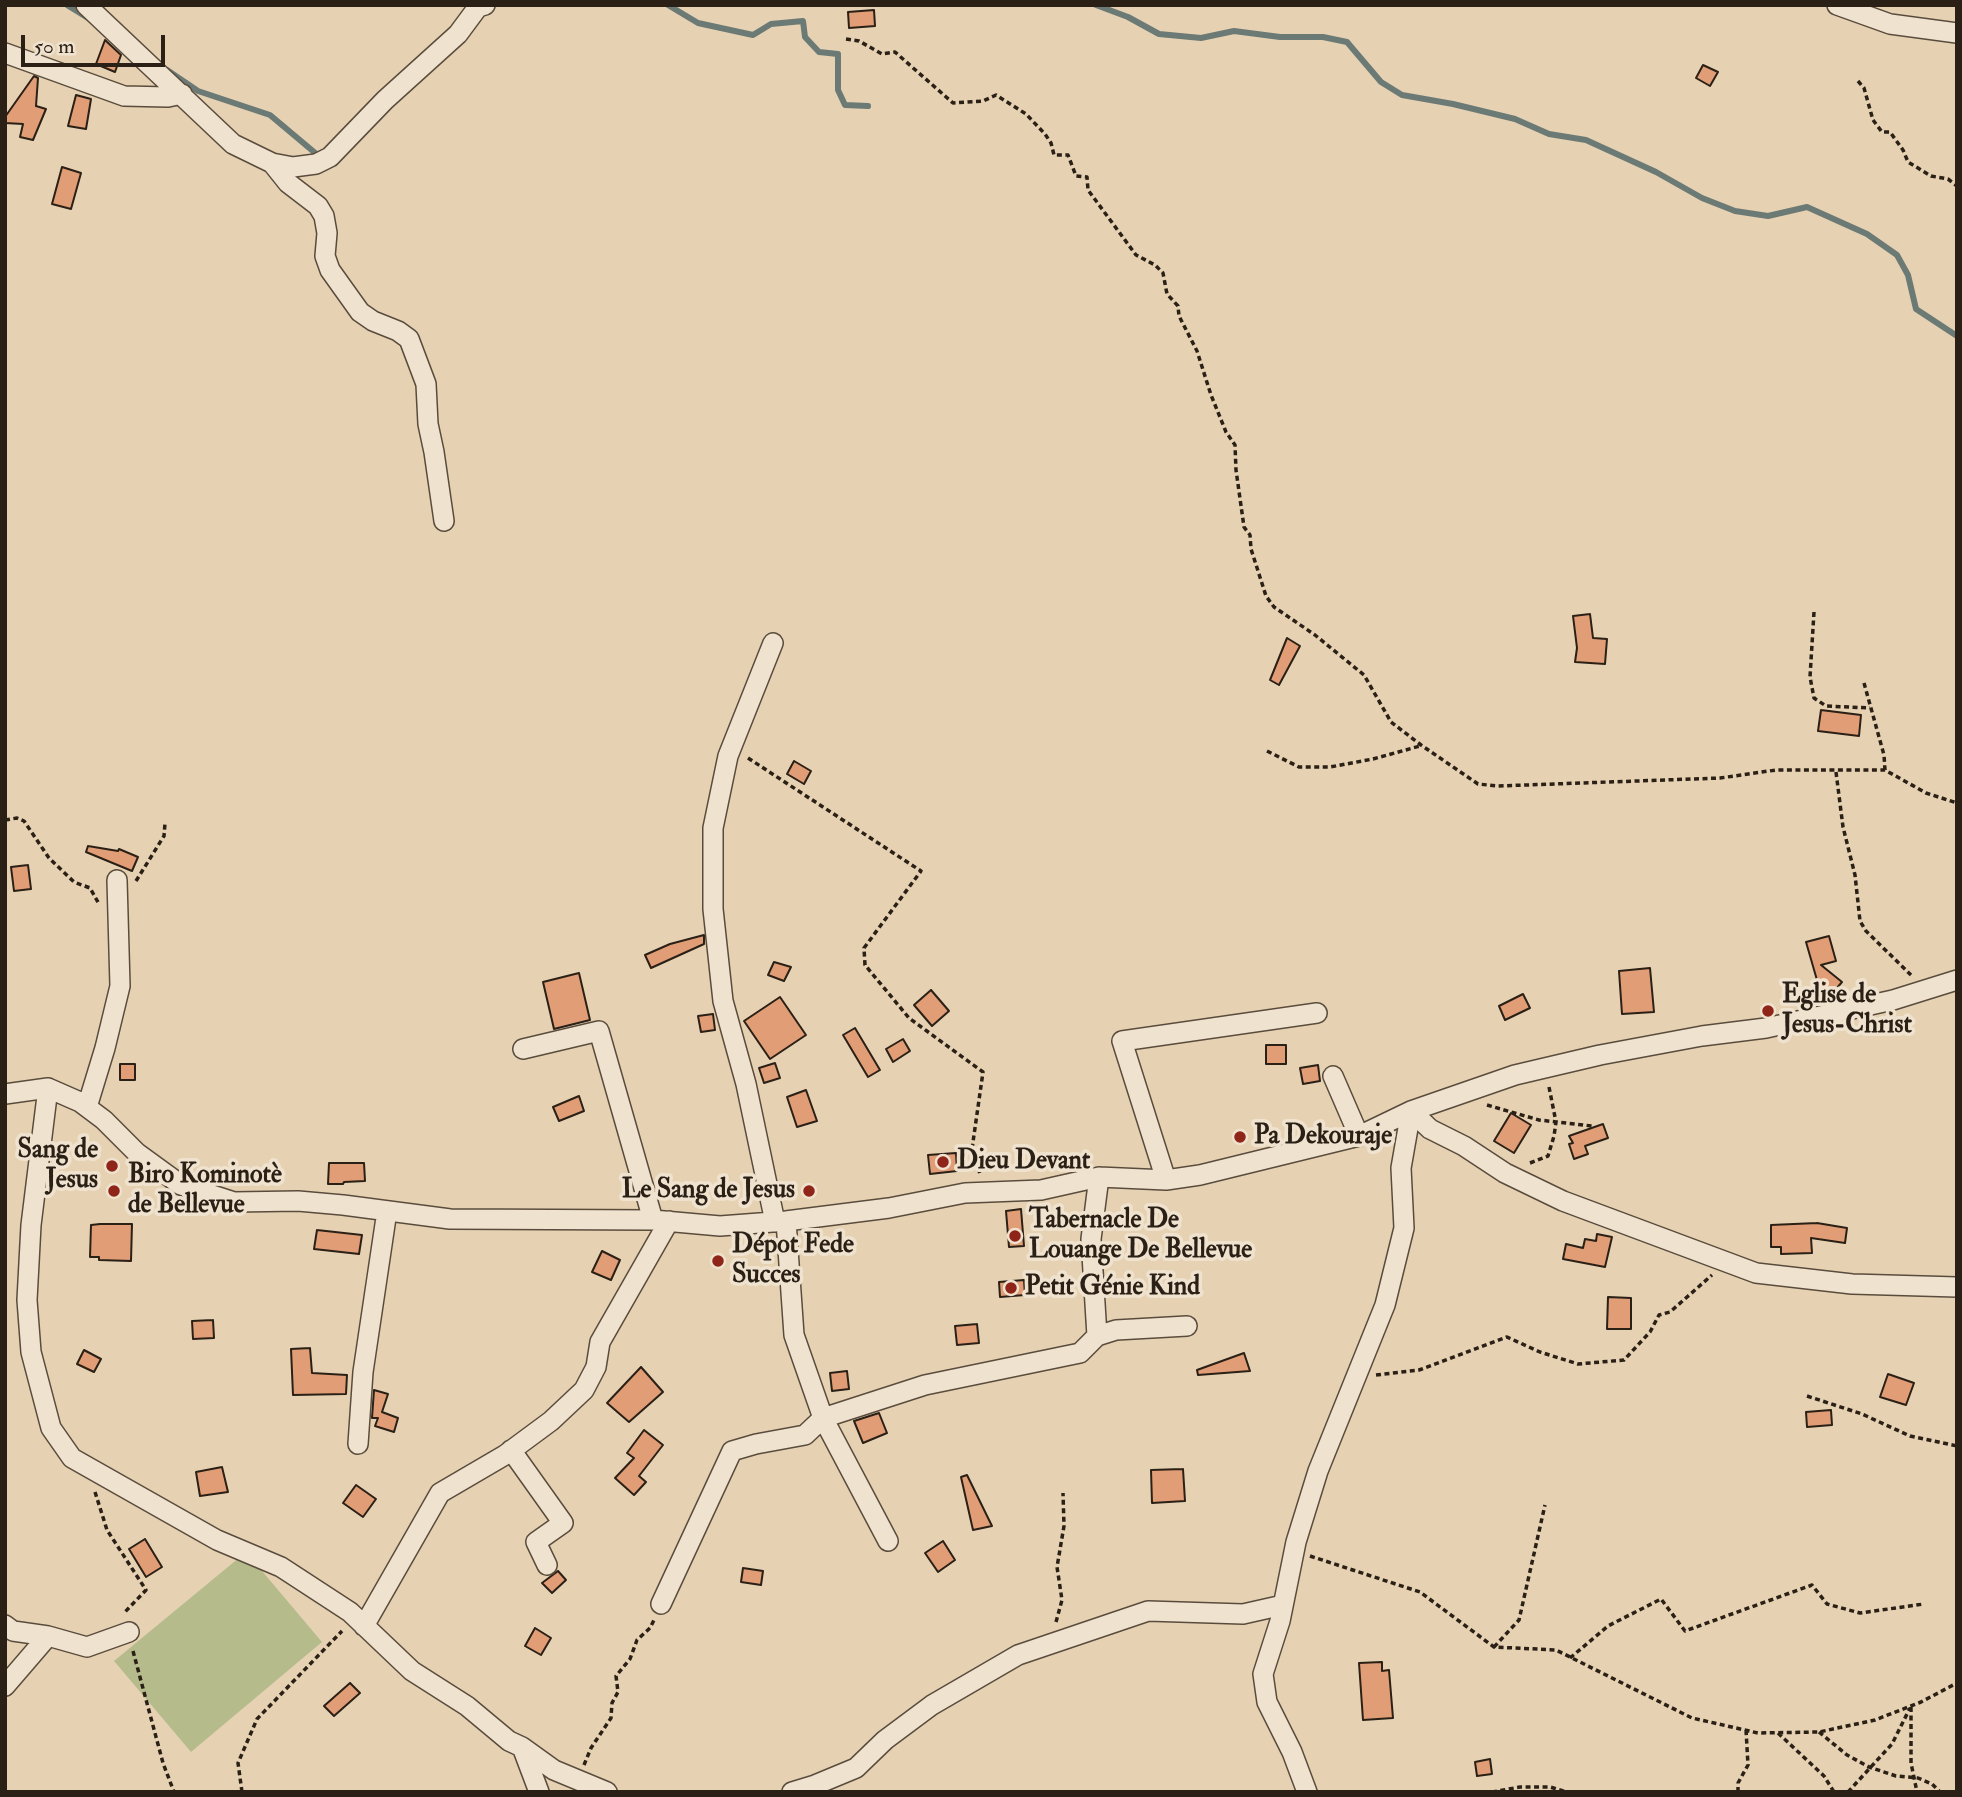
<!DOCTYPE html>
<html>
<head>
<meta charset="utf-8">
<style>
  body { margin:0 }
  #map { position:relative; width:1962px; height:1797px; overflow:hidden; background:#e6d2b3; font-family:"IM FELL Double Pica",serif }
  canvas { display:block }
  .frame { position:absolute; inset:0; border:7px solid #2b2016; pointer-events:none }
  .scale { position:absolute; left:21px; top:35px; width:144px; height:32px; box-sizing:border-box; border:4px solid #2b2016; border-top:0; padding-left:9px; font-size:21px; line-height:24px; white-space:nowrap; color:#2b2016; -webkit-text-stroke:5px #efe2ce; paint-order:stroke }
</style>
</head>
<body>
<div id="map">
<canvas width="1962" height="1797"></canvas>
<div class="frame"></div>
<div class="scale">50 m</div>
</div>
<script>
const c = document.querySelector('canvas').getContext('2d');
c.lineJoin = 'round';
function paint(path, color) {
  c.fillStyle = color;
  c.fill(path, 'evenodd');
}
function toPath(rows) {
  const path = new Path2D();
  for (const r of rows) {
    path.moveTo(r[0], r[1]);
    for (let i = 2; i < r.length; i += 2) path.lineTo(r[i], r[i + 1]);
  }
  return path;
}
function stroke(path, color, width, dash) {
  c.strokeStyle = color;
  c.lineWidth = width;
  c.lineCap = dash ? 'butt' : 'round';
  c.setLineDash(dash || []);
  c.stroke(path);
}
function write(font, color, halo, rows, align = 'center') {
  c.font = font + ' "IM FELL Double Pica",serif';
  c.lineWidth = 7;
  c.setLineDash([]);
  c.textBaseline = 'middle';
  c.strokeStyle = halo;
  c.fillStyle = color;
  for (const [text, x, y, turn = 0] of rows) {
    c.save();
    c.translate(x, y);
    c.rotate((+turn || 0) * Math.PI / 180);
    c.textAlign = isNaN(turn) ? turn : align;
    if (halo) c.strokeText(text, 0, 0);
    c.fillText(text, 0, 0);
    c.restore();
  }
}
paint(toPath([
  [246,1552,322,1642,191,1752,114,1661]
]), '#b6bb8c');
stroke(toPath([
  [67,5,88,18],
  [668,5,698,23,753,35,771,24,803,21,805,37,819,52,838,54,838,90,845,105,868,106],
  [1096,5,1128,17,1159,34,1201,38,1234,31,1280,37,1323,37,1347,42,1381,82,1402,95,1453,104,1515,119,1549,134,1586,140,1656,172,1702,198,1735,211,1768,216,1807,207,1867,234,1897,255,1908,275,1916,309,1957,336],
  [167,70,198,91,270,115,320,157]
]), '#6c7a75', 6);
const building = toPath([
  [874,10,875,26,849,28,848,12,874,10],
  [105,40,121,55,115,72,96,64,105,40],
  [1703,65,1718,72,1710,86,1696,78,1703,65],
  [34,76,38,78,36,106,46,109,33,140,20,137,23,124,5,123,5,117,34,76],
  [76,95,91,99,86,129,68,126,76,95],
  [62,167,81,173,71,209,52,204,62,167],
  [1590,614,1593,638,1607,639,1605,664,1575,662,1577,648,1573,616,1590,614],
  [1287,638,1300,646,1279,685,1270,680,1287,638],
  [1821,710,1861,715,1859,736,1818,731,1821,710],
  [794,761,811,771,804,784,787,774,794,761],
  [88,846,118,851,119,849,138,857,132,871,86,852,88,846],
  [28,865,31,889,14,891,11,867,28,865],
  [704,935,704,944,651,968,645,955,670,944,704,935],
  [1829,936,1836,961,1821,965,1842,982,1825,1002,1814,994,1819,987,1806,942,1829,936],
  [774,962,791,967,784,981,768,975,774,962],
  [1650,968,1654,1012,1622,1014,1619,971,1650,968],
  [579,973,590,1020,554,1029,543,982,579,973],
  [931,990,949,1011,932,1026,914,1005,931,990],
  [1523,994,1530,1008,1505,1020,1499,1006,1523,994],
  [780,997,806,1035,770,1059,744,1021,780,997],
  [713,1014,715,1030,701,1032,698,1016,713,1014],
  [855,1028,880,1070,868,1077,843,1035,855,1028],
  [903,1039,910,1051,893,1062,886,1049,903,1039],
  [1266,1045,1286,1045,1286,1064,1266,1064,1266,1045],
  [775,1063,780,1078,764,1083,759,1068,775,1063],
  [120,1064,135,1064,135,1080,120,1080,120,1064],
  [1318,1065,1320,1081,1303,1084,1300,1068,1318,1065],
  [806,1090,817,1121,797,1127,787,1097,806,1090],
  [579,1096,584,1111,559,1121,553,1107,579,1096],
  [1511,1113,1531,1125,1514,1153,1494,1141,1511,1113],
  [1603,1124,1608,1138,1585,1146,1588,1154,1574,1159,1569,1144,1573,1143,1569,1136,1603,1124],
  [956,1153,957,1171,930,1174,928,1155,956,1153],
  [329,1163,364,1163,365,1181,344,1182,343,1184,328,1184,329,1163],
  [1021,1209,1024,1246,1009,1247,1006,1211,1021,1209],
  [1817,1223,1847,1228,1845,1243,1811,1238,1812,1253,1781,1254,1781,1247,1771,1247,1771,1225,1817,1223],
  [100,1224,132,1224,131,1261,99,1260,99,1257,90,1257,91,1225,100,1224],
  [317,1230,362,1235,359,1254,314,1249,317,1230],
  [1597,1234,1612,1237,1605,1267,1563,1259,1566,1244,1583,1248,1585,1239,1596,1241,1597,1234],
  [602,1251,620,1260,611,1280,592,1272,602,1251],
  [1024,1280,1025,1295,1000,1297,999,1282,1024,1280],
  [1608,1297,1631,1298,1631,1329,1607,1329,1608,1297],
  [213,1320,214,1338,193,1339,192,1321,213,1320],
  [977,1324,979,1343,957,1345,955,1326,977,1324],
  [310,1348,312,1373,347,1375,346,1394,293,1395,291,1349,310,1348],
  [84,1350,101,1359,94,1372,77,1364,84,1350],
  [1244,1353,1250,1371,1198,1375,1197,1370,1244,1353],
  [641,1367,663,1392,629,1422,607,1403,641,1367],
  [847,1371,849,1389,832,1391,830,1373,847,1371],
  [1888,1374,1914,1383,1906,1405,1880,1397,1888,1374],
  [374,1390,388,1394,382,1412,398,1418,394,1432,375,1426,378,1418,372,1418,374,1390],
  [1831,1410,1832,1425,1807,1427,1806,1412,1831,1410],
  [879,1413,887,1433,863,1443,854,1421,879,1413],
  [644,1430,663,1445,639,1476,646,1482,634,1495,615,1478,634,1458,627,1453,644,1430],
  [222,1467,228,1492,200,1496,196,1472,222,1467],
  [1183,1469,1185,1501,1152,1503,1151,1470,1183,1469],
  [967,1475,992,1526,973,1530,961,1477,967,1475],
  [356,1485,376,1499,363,1517,343,1503,356,1485],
  [145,1539,162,1567,146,1577,129,1549,145,1539],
  [943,1541,955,1560,938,1572,925,1553,943,1541],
  [743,1568,763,1571,761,1585,741,1582,743,1568],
  [558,1571,566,1580,552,1593,542,1583,558,1571],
  [535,1628,551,1638,541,1655,525,1646,535,1628],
  [1382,1662,1382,1671,1389,1670,1393,1718,1363,1720,1359,1663,1382,1662],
  [350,1683,360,1693,334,1716,324,1706,350,1683],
  [1490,1759,1492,1774,1477,1776,1475,1762,1490,1759]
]);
paint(building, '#e09d76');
stroke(building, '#2b2016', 2);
const minor = toPath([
  [86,5,233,144,272,163,293,167,316,164,330,157,385,100,458,34,478,7,485,5],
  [1837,5,1890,24,1957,33],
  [5,53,124,96,168,97,182,94],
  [272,163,288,183,318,206,324,216,327,233,325,256,330,270,360,312,373,321,398,331,409,339,426,384,428,424,434,452,444,521],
  [773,643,728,756,713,828,713,909,723,1001,746,1084,775,1222],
  [523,1049,599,1031,653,1220],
  [1333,1076,1359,1136],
  [48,1088,31,1225,27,1300,31,1352,51,1428,72,1458,217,1540,281,1567,350,1612,412,1671,467,1706,509,1741,522,1747,539,1792],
  [5,1094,48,1088,80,1102,104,1120,137,1153,181,1185,234,1202,298,1201,343,1205,450,1219,653,1220,720,1226,786,1221,889,1208,965,1193,1041,1190,1099,1177,1166,1180,1200,1175,1359,1136,1411,1111,1515,1075,1600,1055,1702,1036,1766,1028,1893,1000,1957,980],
  [87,1107,105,1048,120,986,117,880],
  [1411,1111,1430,1129,1464,1146,1505,1173,1563,1201,1756,1273,1852,1284,1957,1287],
  [1166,1180,1122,1041,1317,1013],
  [786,1221,794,1335,823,1418,888,1541],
  [1097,1336,1116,1330,1187,1326],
  [358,1444,363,1372,387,1211],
  [511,1450,563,1523,536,1542,547,1565],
  [661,1604,732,1451,756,1444,805,1435,823,1418,925,1385,1080,1353,1097,1336,1091,1239,1099,1177],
  [5,1625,13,1631,48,1636,87,1647,129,1632],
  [364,1626,440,1493,505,1455,551,1421,584,1390,596,1367,600,1342,669,1221],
  [5,1686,48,1636],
  [522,1747,554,1770,607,1792],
  [792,1792,815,1785,856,1768,885,1740,932,1705,1018,1655,1148,1611,1243,1614,1283,1605],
  [1307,1792,1292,1752,1267,1702,1263,1674,1280,1621,1296,1542,1318,1471,1385,1305,1404,1228,1401,1168,1411,1111]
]);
stroke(minor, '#5a4c3d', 22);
stroke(toPath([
  [846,39,859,41,882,54,895,52,953,103,983,101,996,95,1026,114,1045,134,1051,143,1054,155,1068,155,1076,176,1087,177,1088,190,1136,255,1155,265,1163,273,1167,294,1178,306,1179,316,1197,351,1211,395,1226,432,1235,445,1236,470,1244,527,1250,535,1251,549,1266,596,1274,607,1315,635,1364,675,1391,722,1421,745,1478,784,1498,786,1720,778,1776,770,1885,770,1926,793,1957,803],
  [1858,81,1864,88,1873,120,1882,132,1890,132,1903,150,1908,162,1931,176,1948,179,1957,186],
  [1814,612,1810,677,1814,698,1826,706,1870,708],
  [1864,683,1884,755,1885,770],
  [1267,751,1299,767,1330,767,1373,759,1420,746],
  [748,758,921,871,864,948,865,965,909,1018,983,1072,972,1149,980,1174],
  [1836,772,1843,827,1855,875,1860,921,1866,931,1911,975],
  [5,820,17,818,24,821,49,858,74,882,90,888,99,904],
  [136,881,164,836,165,823],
  [1487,1105,1539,1120,1592,1126],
  [1530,1163,1548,1156,1554,1136,1556,1122,1549,1087],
  [1376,1375,1419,1370,1507,1337,1540,1352,1578,1364,1624,1360,1650,1332,1659,1315,1670,1312,1712,1275],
  [1807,1396,1862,1414,1910,1436,1957,1446],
  [95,1492,107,1530,146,1590,125,1612],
  [1310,1556,1420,1592,1494,1647,1556,1650,1692,1718,1758,1733,1819,1732,1875,1720,1921,1702,1957,1683],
  [1056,1622,1062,1600,1057,1567,1064,1526,1063,1493],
  [1494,1647,1519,1620,1545,1505],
  [133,1651,163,1763,174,1792],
  [1570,1658,1608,1626,1661,1599,1685,1631,1812,1585,1827,1604,1860,1613,1924,1604],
  [1911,1707,1911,1763,1917,1792],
  [1819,1732,1847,1755,1869,1767,1896,1776,1918,1778,1932,1784,1940,1792],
  [1778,1733,1824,1776,1834,1792],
  [584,1765,591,1748,611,1718,612,1703,618,1692,616,1676,630,1659,637,1640,650,1628,654,1620],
  [242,1792,238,1763,257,1719,342,1631],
  [1492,1792,1520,1787,1550,1787,1567,1792],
  [1738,1792,1738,1783,1748,1765,1746,1730],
  [1848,1792,1892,1744,1910,1708]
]), '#2b2016', 3.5, [5, 3.5]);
stroke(minor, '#efe2ce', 19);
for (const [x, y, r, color] of [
  [1768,1011,7,"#8f2418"],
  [1240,1137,7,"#8f2418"],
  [943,1162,7,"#8f2418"],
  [112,1166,7,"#8f2418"],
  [114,1191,7,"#8f2418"],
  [809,1191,7,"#8f2418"],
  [1015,1236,7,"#8f2418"],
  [718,1261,7,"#8f2418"],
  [1011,1288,7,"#8f2418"]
]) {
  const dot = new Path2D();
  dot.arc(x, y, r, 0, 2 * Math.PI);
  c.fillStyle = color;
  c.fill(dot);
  stroke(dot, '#efe2ce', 2.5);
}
write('bold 26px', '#2b2016', '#efe2ce', [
  ["Eglise de",1782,996],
  ["Jesus-Christ",1782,1026],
  ["Pa Dekouraje",1254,1137],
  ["Sang de",98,1151,"right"],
  ["Jesus",98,1181,"right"],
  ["Dieu Devant",957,1162],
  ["Biro Kominotè",128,1176],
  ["de Bellevue",128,1206],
  ["Le Sang de Jesus",795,1191,"right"],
  ["Tabernacle De",1029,1221],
  ["Louange De Bellevue",1029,1251],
  ["Dépot Fede",732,1246],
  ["Succes",732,1276],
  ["Petit Génie Kind",1025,1288]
], 'left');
</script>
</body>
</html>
